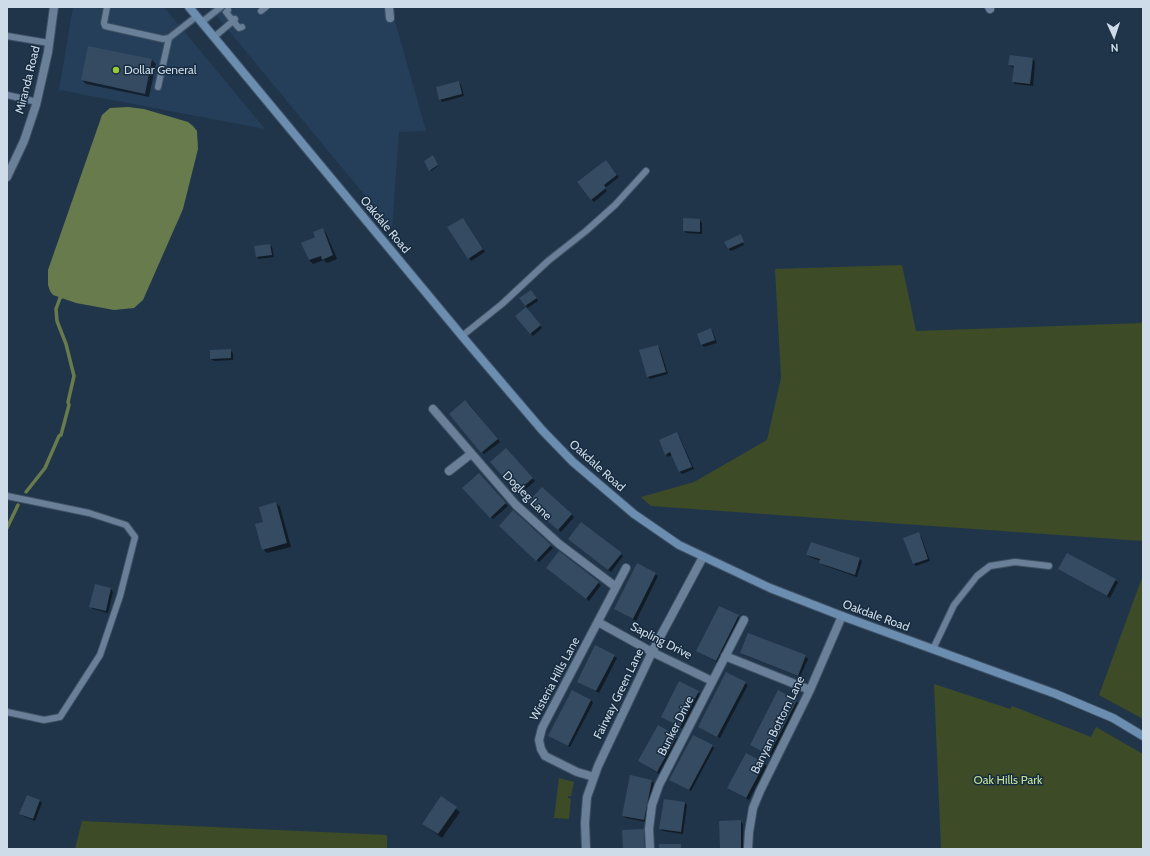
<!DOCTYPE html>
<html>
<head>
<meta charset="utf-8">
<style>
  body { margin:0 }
  #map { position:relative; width:1150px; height:856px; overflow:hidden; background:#20354a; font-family:Cabin,sans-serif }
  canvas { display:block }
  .frame { position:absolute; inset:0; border:8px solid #cedbe8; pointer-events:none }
  .north { position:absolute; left:1094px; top:16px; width:40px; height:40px; -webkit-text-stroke:3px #162b3f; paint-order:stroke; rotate:177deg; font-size:11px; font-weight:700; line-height:16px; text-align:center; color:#cedbe8 }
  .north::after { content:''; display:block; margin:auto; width:14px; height:18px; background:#cedbe8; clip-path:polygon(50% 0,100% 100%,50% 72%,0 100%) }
</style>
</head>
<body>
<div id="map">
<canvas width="1150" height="856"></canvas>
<div class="frame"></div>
<div class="north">N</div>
</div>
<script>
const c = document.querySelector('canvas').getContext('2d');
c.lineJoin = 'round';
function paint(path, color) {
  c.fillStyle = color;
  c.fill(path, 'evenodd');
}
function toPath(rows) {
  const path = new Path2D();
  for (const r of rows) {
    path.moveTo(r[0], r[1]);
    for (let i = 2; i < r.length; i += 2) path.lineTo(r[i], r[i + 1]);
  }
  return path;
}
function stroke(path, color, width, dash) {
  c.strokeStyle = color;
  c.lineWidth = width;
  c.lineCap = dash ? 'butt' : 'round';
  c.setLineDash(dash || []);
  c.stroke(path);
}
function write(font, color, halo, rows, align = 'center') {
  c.font = font + ' Cabin,sans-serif';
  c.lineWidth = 3;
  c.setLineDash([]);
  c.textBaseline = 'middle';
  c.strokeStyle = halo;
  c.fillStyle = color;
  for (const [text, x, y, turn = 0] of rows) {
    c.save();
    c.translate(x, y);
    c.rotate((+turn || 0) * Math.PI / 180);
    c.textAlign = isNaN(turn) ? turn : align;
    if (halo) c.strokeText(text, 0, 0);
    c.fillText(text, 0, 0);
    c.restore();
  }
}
paint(toPath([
  [73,7,164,7,265,129,59,90],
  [209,7,391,7,426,131,399,132,392,228]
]), '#253f5a');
paint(toPath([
  [902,265,916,331,1143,323,1143,541,651,506,641,497,694,482,767,440,781,378,775,269],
  [1143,575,1143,719,1099,695],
  [934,684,1010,709,1012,706,1091,737,1096,727,1143,754,1143,849,941,849],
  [559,778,574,782,571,796,568,796,568,798,571,799,569,819,554,818],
  [82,821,387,835,387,849,75,849]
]), '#3d4c27');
paint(toPath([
  [128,107,144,109,188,122,193,126,197,131,198,149,183,209,143,300,134,308,114,310,76,303,53,295,50,291,48,285,48,270,102,115,110,108]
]), '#687b4c');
paint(toPath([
  [1010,57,1033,59,1035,62,1033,86,1015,84,1013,82,1015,68,1012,67,1009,65],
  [152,60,156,64,149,97,86,84,82,80],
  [459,82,461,85,464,96,442,102,440,99],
  [433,158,438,166,431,171,430,170],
  [608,163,619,177,605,188,607,191,594,202,591,199],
  [700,220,702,223,702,234,686,233,684,230],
  [465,221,485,252,471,261,469,258],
  [322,229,326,233,337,259,327,263,324,260,313,264,309,260,303,243,317,238],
  [741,237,744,245,731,251,728,248],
  [269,245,272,247,274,257,259,259,257,257],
  [534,294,538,301,526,309,542,328,533,336,516,316,527,307,525,305],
  [711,329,713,332,717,343,704,347,702,345,698,334],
  [658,346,660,349,668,374,650,379,648,377],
  [230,350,233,353,233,360,214,361,211,359],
  [468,403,500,442,484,454,482,452],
  [677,433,679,436,694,469,682,474,680,472,672,455,668,457,666,454],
  [506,449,535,481,520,494,491,462],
  [479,474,508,506,493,519,464,488],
  [542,488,574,517,561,532,529,503],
  [276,503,280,507,291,547,267,553,263,549,264,523],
  [513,512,553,548,539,562,500,526],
  [919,534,921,536,930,561,916,566,914,564,905,539],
  [572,541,621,554,623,556,611,572],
  [811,543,860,559,862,561,857,577,823,565,820,563,821,561,810,557,807,555],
  [559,552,601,585,589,601,549,570],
  [1067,554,1118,582,1110,598,1059,569],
  [638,565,658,576,636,621,615,609],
  [96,585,111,589,113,592,108,613,93,609,90,606],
  [738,616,741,619,718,663,697,651],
  [741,652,805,656,808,659,800,677,744,655],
  [614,656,617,658,599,693,578,682],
  [745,683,748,685,720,738,702,729],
  [778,691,799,703,772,756,751,744],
  [698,692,700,694,683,729,662,717],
  [591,700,593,703,570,747,552,738],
  [676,737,679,739,659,774,639,761],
  [712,745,714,748,691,791,673,782],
  [747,754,767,766,749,800,728,788],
  [651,781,654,783,646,822,626,818,623,816],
  [28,796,40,801,42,803,35,821,23,816,20,813],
  [441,798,460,812,442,838,423,824],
  [685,803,687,805,683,834,663,831,660,829],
  [740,821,743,824,743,849,721,849],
  [644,830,646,833,647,849,624,849]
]), '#0007');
stroke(toPath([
  [26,492,45,468,59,436,61,435,69,405,68,402,74,376,66,344,57,321,56,309,60,298,64,295],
  [7,528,18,505]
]), '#687b4c', 3.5);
paint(toPath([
  [88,46,152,59,145,94,81,80],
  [1010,55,1033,58,1030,84,1012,82,1014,66,1008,65],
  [459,81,462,94,439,100,436,87],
  [433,155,438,165,429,171,424,161],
  [606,160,617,175,604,185,606,188,591,200,577,182],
  [463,218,483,249,468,259,447,227],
  [683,218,700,219,700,232,683,231],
  [323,228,333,255,322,260,321,256,309,260,301,243,315,237,313,232],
  [741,234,744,242,728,249,724,242],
  [270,244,272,255,256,257,254,246],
  [531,290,537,298,525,306,519,298],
  [526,307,541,325,530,334,515,316],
  [711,328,715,340,701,345,697,334],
  [658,345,666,372,647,377,639,350],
  [231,349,231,358,210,359,210,350],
  [465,400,498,439,481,453,449,414],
  [677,432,692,467,679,472,670,452,665,455,659,440],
  [506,448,533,478,517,492,490,462],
  [479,473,506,503,490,518,462,488],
  [542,487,572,514,558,530,527,503],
  [276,502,287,543,262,550,255,524,263,522,259,507],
  [513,510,551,545,536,561,499,526],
  [581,522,622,553,608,570,568,539],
  [919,532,928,559,913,564,903,538],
  [811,542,860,558,855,575,819,563,820,559,806,555],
  [559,551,599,582,586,599,546,568],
  [1067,553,1116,579,1107,596,1058,569],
  [637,563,656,573,633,619,614,609],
  [95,584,111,588,106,611,89,607],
  [719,606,739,615,716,661,696,651],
  [748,633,806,655,798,676,740,653],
  [595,645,615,655,596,691,577,682],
  [726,672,746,682,717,737,698,727],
  [679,681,699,691,680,727,661,717],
  [572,690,591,700,568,746,548,736],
  [778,690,797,700,769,755,750,745],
  [658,725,677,736,657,772,638,761],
  [693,735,713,745,689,790,669,780],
  [746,753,765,763,746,798,727,788],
  [630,775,652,780,644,820,622,816],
  [27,795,40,800,33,819,19,814],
  [441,796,457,807,438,834,422,824],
  [664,799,685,802,681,832,659,829],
  [741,820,741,849,720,849,719,821],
  [644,829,645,849,623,849,622,830],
  [659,844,681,844,681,849,659,849]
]), '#354b61');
const service = toPath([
  [107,7,104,23,105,26,163,39,169,38,197,16],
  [228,10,226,12,233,21,235,19],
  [261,11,266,7],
  [202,22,221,7],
  [7,36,49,43],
  [214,37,233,21,239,28,242,27],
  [158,87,169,38],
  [7,95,37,102],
  [462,336,502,304,548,261,586,231,615,205,646,171],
  [7,496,89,513,126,525,135,537,120,596,100,655,60,717,44,720,7,712],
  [933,649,954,605,977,576,990,566,1015,562,1049,566]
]);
const minor = toPath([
  [389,7,390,18],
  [989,7,990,9],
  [7,177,24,141,36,105,48,52,54,7],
  [433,409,516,505,559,544,616,587],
  [449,471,471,454],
  [598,622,652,652,712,681],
  [725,656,810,690],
  [594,777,577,772,545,756,541,749,539,740,542,728,626,568],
  [586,849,585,823,587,797,598,766,652,652,703,557],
  [650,849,649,829,652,805,659,785,744,620],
  [748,849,749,832,753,808,760,791,810,690,842,616]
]);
const secondary = toPath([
  [189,7,467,342,542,430,573,462,634,514,679,545,770,588,842,616,1056,694,1113,718,1143,736]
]);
stroke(service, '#3f5164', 8);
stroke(minor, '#3f5164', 10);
stroke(secondary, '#3f5164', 10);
stroke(service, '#698098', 6);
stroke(minor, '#698098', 8);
stroke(secondary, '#6a8db0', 8);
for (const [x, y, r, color] of [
  [116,70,4,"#98cb37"]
]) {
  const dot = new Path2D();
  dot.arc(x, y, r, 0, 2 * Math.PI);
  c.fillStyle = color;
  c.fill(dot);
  stroke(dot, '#162b3f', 1.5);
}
write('12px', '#cedbe8', '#162b3f', [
  ["Dollar General",124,70]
], 'left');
write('12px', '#cedbe8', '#162b3f', [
  ["Miranda Road",28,80,-76],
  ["Oakdale Road",385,225,50],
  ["Oakdale Road",597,466,42],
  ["Dogleg Lane",527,496,45],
  ["Oakdale Road",876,616,20],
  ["Sapling Drive",661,641,27],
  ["Wisteria Hills Lane",555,679,-62],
  ["Fairway Green Lane",619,694,-64],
  ["Banyan Bottom Lane",778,725,-64],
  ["Bunker Drive",676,726,-63]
]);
write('12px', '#c4e399', '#162b3f', [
  ["Oak Hills Park",1008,780]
]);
</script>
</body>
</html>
